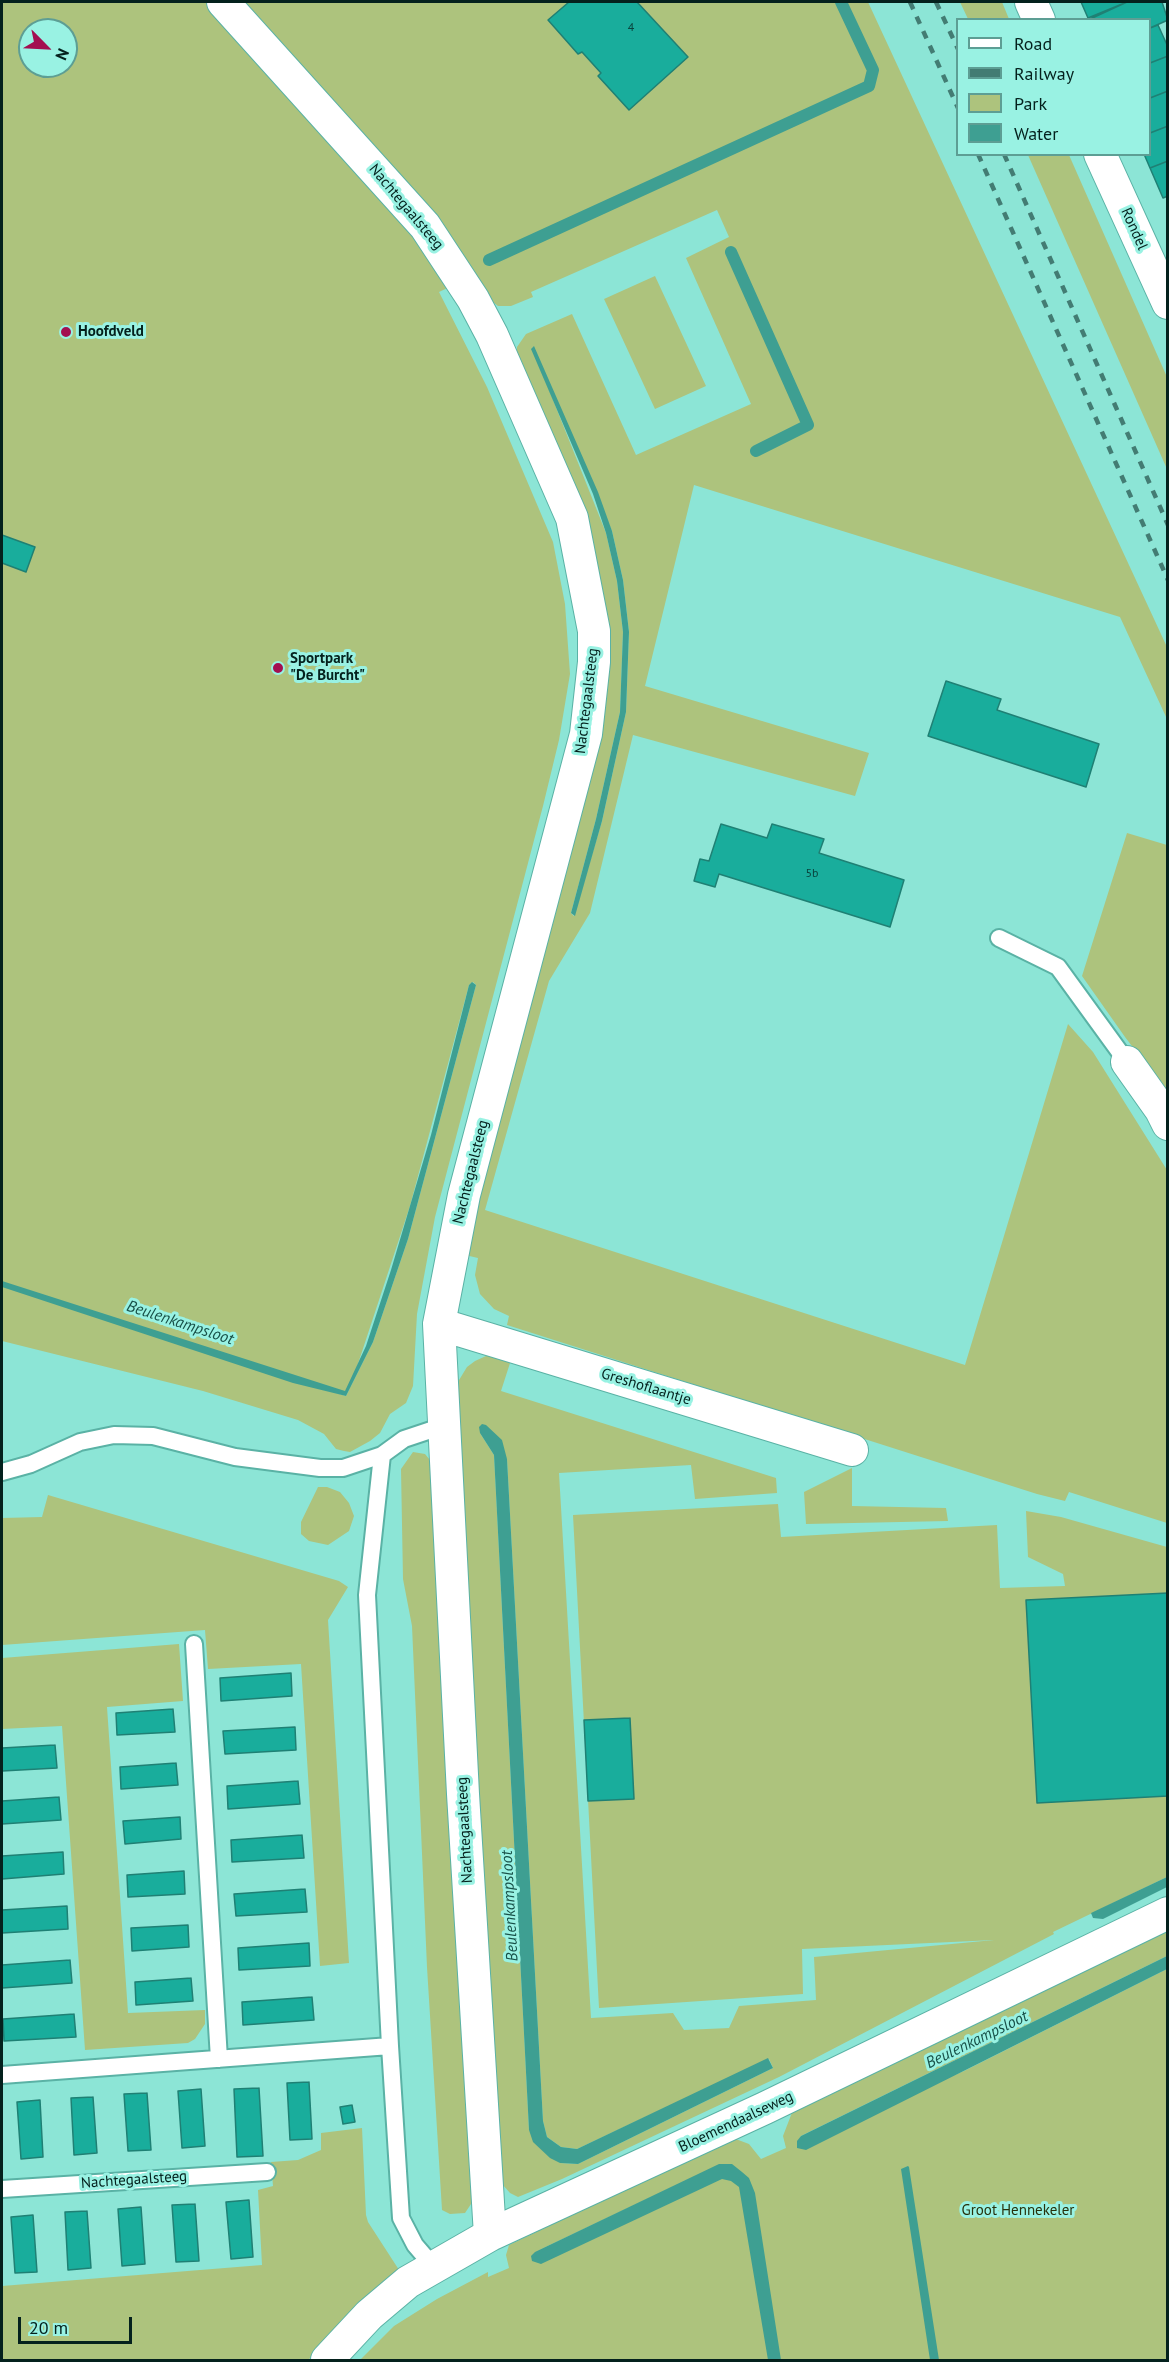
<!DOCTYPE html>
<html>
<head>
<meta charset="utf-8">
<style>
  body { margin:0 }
  #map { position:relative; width:1169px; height:2362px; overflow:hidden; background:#8ce5d6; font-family:"PT Sans",sans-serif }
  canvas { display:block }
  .frame { position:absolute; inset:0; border:3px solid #04211d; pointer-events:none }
  .legend { position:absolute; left:956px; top:18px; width:195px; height:138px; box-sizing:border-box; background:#99f2e3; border:2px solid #5d9e94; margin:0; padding:8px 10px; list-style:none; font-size:18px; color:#04211d }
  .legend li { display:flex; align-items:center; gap:12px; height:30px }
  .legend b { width:30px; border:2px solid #5d9e94 }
  .north { position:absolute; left:18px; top:18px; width:60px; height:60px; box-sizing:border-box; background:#99f2e3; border:2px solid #5d9e94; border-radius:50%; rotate:114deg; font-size:16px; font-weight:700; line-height:24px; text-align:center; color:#04211d }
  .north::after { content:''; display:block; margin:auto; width:21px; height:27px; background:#a30f50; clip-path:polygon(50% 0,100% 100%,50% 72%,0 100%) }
  .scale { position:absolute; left:18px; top:2317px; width:114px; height:27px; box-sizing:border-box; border:3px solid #04211d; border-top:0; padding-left:8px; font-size:18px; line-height:21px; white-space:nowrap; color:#04211d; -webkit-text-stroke:4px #99f2e3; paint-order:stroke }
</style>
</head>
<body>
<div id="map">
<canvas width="1169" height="2362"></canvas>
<div class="frame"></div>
<ul class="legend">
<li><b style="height:8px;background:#fff"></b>Road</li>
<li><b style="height:8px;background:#437c73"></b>Railway</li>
<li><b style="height:16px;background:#adc37d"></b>Park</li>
<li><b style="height:16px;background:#3e9f92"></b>Water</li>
</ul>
<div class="north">N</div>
<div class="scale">20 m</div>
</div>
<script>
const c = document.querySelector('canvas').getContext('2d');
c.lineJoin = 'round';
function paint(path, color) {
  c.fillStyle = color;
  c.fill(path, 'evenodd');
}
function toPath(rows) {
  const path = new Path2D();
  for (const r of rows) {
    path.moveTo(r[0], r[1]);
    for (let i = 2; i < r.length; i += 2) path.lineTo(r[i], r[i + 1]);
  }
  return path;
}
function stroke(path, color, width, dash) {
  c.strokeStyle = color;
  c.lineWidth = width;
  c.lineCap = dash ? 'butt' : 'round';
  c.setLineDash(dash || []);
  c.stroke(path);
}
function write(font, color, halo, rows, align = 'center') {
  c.font = font + ' "PT Sans",sans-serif';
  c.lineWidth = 6;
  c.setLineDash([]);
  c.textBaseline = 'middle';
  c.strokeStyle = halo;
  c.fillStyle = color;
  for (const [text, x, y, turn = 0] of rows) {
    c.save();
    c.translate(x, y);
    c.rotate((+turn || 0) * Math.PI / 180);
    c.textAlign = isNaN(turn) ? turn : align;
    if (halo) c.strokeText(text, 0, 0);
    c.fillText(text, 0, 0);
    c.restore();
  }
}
paint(toPath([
  [2,2,868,2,1167,647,1167,719,1120,617,694,485,645,686,869,753,855,796,633,735,590,913,549,981,485,1210,965,1365,1068,1024,1093,1052,1167,1170,1167,1523,1069,1492,1065,1501,1037,1494,507,1325,509,1316,494,1309,480,1294,475,1275,478,1258,465,1255,604,604,590,534,573,483,517,356,517,347,526,334,572,314,636,455,751,404,686,258,729,237,717,210,531,292,533,297,511,306,498,306,489,299,475,275,439,292,487,387,553,542,565,604,570,674,559,740,543,806,435,1217,417,1314,413,1386,406,1403,390,1414,380,1433,370,1441,350,1452,344,1451,336,1449,324,1434,298,1420,203,1391,2,1341],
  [30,30,66,30,66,66,30,66],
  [532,347,612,531,623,580,629,632,626,712,602,821,574,916,571,913,596,819,620,712,623,632,617,581,606,533],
  [473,982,476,985,408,1239,373,1342,346,1396,74,1310,342,1394,350,1388,410,1206,469,985],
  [960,2,1002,2,1009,19,968,19],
  [1028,155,1069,155,1167,377,1167,469],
  [655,276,706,386,655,409,604,299],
  [1127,833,1167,845,1167,1092,1125,1037,1082,976],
  [499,1355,511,1360,501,1391,776,1478,777,1493,695,1499,691,1465,559,1473,591,2018,673,2013,684,2030,729,2028,739,2006,816,2000,814,1957,994,1940,802,1949,803,1994,599,2008,573,1515,778,1504,781,1537,997,1525,1000,1588,1065,1586,1063,1574,1028,1557,1026,1511,1061,1517,1167,1547,1167,1877,1053,1932,1054,1934,779,2077,562,2179,518,2197,510,2193,502,2184,498,2161,456,1385,467,1367,475,1361,486,1356],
  [480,1433,507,1459,543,2121,547,2137,561,2147,577,2149,769,2059,773,2068,578,2164,560,2163,529,2130,494,1455],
  [413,1452,425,1454,430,1460,473,2201,465,2213,450,2214,442,2210,427,1967,412,1626,403,1579,401,1469],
  [852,1468,852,1506,946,1508,948,1521,806,1524,804,1492],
  [318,1487,327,1487,340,1492,349,1503,354,1516,349,1531,328,1545,309,1541,301,1534,301,1522],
  [48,1495,339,1581,348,1587,328,1620,349,1963,320,1966,301,1664,208,1669,205,1630,2,1645,2,1518,42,1517],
  [179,1644,183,1701,107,1707,128,2013,205,2010,205,2024,195,2039,188,2043,85,2050,62,1726,2,1729,2,1658],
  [1167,1931,1167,1956,809,2132,801,2136,797,2143,964,2071,1167,1969,1167,2360,360,2360,394,2326,437,2299,488,2272,488,2277,509,2268,506,2255,509,2245,733,2138,749,2144,761,2159,786,2148,783,2136,793,2110],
  [732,2164,535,2252,719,2165],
  [362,2128,366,2215,368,2222,401,2273,308,2360,2,2360,2,2286,262,2265,258,2190,273,2186,271,2162,298,2160,321,2150,321,2133]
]), '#adc37d');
paint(toPath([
  [534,346,598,492,612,531,623,580,629,632,626,712,602,821,575,916,571,913,596,819,620,712,623,632,617,581,606,533,593,494,531,349],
  [472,982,476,985,408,1239,373,1342,346,1396,293,1383,2,1287,2,1281,345,1391,366,1346,391,1270,431,1135,469,985],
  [482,1424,486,1425,502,1440,507,1459,543,2121,547,2137,561,2147,577,2149,768,2058,773,2068,578,2164,560,2163,550,2158,533,2142,529,2130,494,1455,480,1433,479,1427],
  [1167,1877,1167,1887,1103,1919,1093,1918,1091,1913],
  [1167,1956,1167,1969,806,2150,797,2148,797,2141,801,2136],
  [719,2164,732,2164,742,2172,749,2178,755,2193,781,2360,768,2360,739,2187,731,2181,722,2179,541,2264,532,2261,531,2256,535,2252],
  [908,2166,909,2167,939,2360,930,2360,901,2169]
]), '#3e9f92');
stroke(toPath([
  [731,252,808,425,756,451],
  [489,260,869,86,873,70,841,2]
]), '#3e9f92', 12);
const building = toPath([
  [569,2,637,2,688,57,629,110,598,76,601,73,582,52,578,54,548,20,569,2],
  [1081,2,1127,2,1088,18,1081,2],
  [1127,2,1162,2,1168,20,1150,28,1150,20,1088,20,1127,2],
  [1158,25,1168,47,1168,56,1150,63,1150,28,1158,25],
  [1168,56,1168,91,1150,98,1150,63,1168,56],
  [1168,91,1168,126,1150,133,1150,98,1168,91],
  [1168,126,1168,161,1150,168,1144,154,1150,154,1150,133,1168,126],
  [1168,161,1168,196,1163,198,1150,168,1168,161],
  [2,535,35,547,26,572,2,563,2,535],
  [946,681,1001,699,997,710,1099,744,1086,787,928,736,946,681],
  [721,824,767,838,772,824,824,839,819,853,904,880,890,927,719,874,715,887,694,881,700,859,709,861,721,824],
  [1168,1593,1168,1796,1037,1803,1026,1600,1168,1593],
  [291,1673,292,1696,221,1701,220,1678,291,1673],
  [173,1709,175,1732,117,1735,116,1713,173,1709],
  [630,1718,634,1799,588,1801,584,1720,630,1718],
  [295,1727,296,1750,225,1754,223,1731,295,1727],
  [55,1745,57,1768,2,1771,2,1748,55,1745],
  [176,1763,178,1785,121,1789,120,1767,176,1763],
  [298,1781,300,1804,228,1809,227,1786,298,1781],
  [59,1797,61,1820,2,1824,2,1801,59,1797],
  [180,1817,181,1839,125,1844,123,1821,180,1817],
  [302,1835,304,1858,232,1862,231,1840,302,1835],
  [63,1852,64,1874,2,1879,2,1856,63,1852],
  [184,1871,185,1894,128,1897,127,1875,184,1871],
  [305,1889,307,1912,236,1916,234,1894,305,1889],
  [67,1906,68,1929,2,1933,2,1910,67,1906],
  [188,1925,189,1947,132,1951,131,1928,188,1925],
  [309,1943,310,1966,239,1970,238,1948,309,1943],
  [70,1960,72,1983,2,1988,2,1965,70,1960],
  [191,1978,193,2001,136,2005,135,1982,191,1978],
  [312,1997,314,2020,243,2025,242,2002,312,1997],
  [74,2014,76,2037,4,2041,3,2019,74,2014],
  [309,2082,312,2139,290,2140,287,2083,309,2082],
  [259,2088,263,2156,237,2157,234,2089,259,2088],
  [201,2089,205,2146,182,2148,178,2091,201,2089],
  [147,2093,151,2150,128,2151,124,2094,147,2093],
  [93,2097,97,2153,74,2155,71,2098,93,2097],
  [40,2100,43,2157,21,2159,17,2102,40,2100],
  [352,2105,355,2122,343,2124,340,2107,352,2105],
  [249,2200,253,2257,231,2259,226,2202,249,2200],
  [195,2204,199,2261,176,2262,172,2205,195,2204],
  [141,2207,145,2264,122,2266,118,2209,141,2207],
  [87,2211,91,2268,68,2270,65,2212,87,2211],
  [33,2215,37,2272,15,2273,11,2217,33,2215]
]);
paint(building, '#19ad9c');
stroke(building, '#1f8074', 1.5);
const lane = toPath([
  [999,938,1058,967,1127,1062],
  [382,1455,367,1595,390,2046,401,2218,415,2245,433,2266],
  [2,1472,31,1464,80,1442,114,1435,153,1436,235,1457,320,1468,343,1468,382,1455,404,1439,443,1426],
  [194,1644,219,2059],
  [2,2075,390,2046],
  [2,2189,267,2172]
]);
const street = toPath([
  [223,2,425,226,473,299,492,335,572,518,594,631,594,662,586,734,464,1195,439,1324,463,1794,490,2235],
  [1031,2,1039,20],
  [1100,154,1168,303],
  [1127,1062,1161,1110,1168,1124],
  [439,1324,852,1450],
  [327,2360,369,2315,408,2282,490,2235,765,2108,1168,1913]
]);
stroke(lane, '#5ab2a5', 20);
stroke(street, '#5ab2a5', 34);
stroke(lane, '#fff', 16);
stroke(street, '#fff', 32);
stroke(toPath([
  [910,2,958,108],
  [936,2,958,49],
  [978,154,1168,580],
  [1004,154,1168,525]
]), '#437c73', 4.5, [8, 8]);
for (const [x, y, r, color] of [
  [66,332,6,"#a30f50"],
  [278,668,6,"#a30f50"]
]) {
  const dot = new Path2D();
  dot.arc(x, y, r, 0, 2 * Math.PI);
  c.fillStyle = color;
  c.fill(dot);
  stroke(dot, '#99f2e3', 2);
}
write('12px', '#09443d', null, [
  ["4",631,28],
  ["5b",812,874]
]);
write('15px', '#04211d', '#99f2e3', [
  ["Nachtegaalsteeg",406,207,50],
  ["Rondel",1134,229,66],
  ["Nachtegaalsteeg",587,701,-83],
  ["Nachtegaalsteeg",471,1172,-76],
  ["Greshoflaantje",646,1387,17],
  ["Nachtegaalsteeg",465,1830,-93],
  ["Bloemendaalseweg",736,2122,-25],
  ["Nachtegaalsteeg",134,2180,-4]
]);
write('bold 15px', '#04211d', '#99f2e3', [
  ["Hoofdveld",78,332],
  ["Sportpark",290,659],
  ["\"De Burcht\"",290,676]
], 'left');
write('15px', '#27310c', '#99f2e3', [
  ["Groot Hennekeler",1018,2211]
]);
write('italic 16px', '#185048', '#99f2e3', [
  ["Beulenkampsloot",180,1323,18],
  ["Beulenkampsloot",510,1906,-93],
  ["Beulenkampsloot",977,2040,-26]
]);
</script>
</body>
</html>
